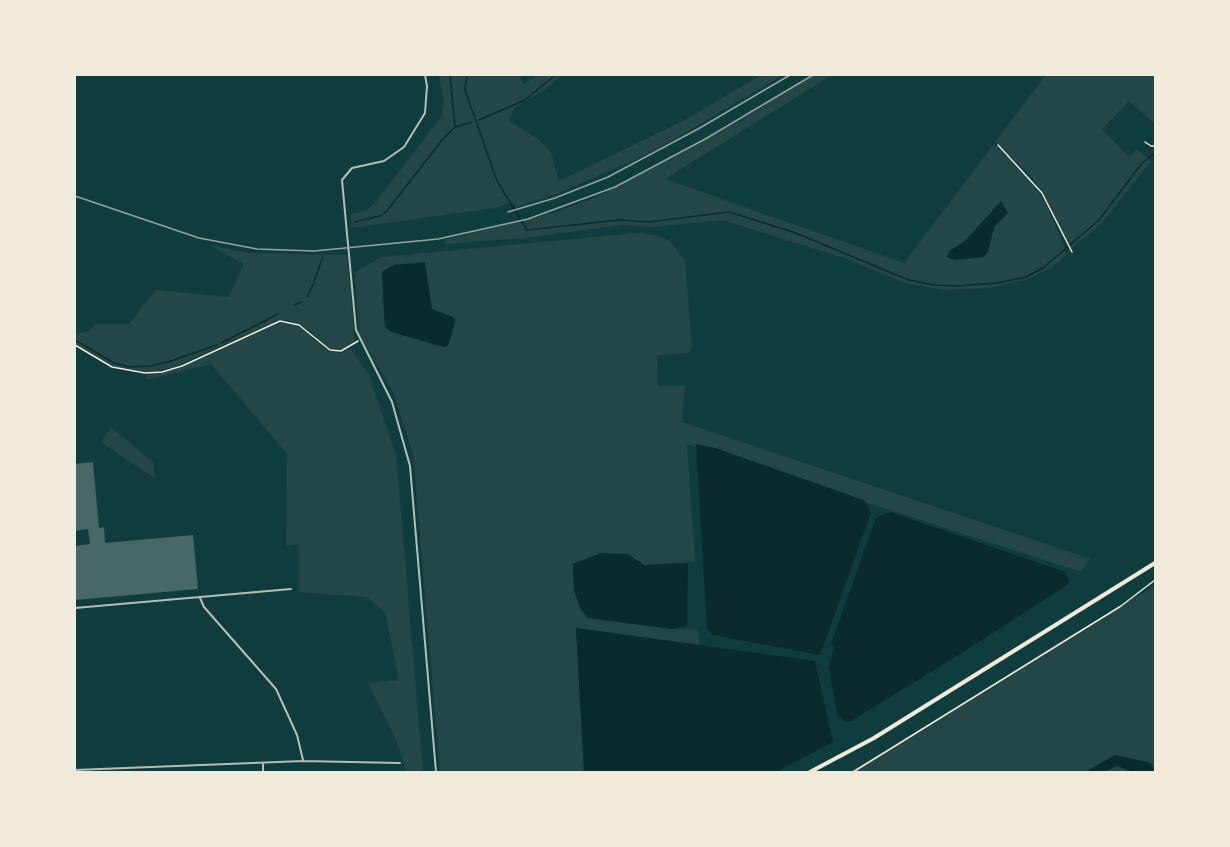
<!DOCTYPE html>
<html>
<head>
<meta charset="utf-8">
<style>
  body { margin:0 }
  #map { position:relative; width:1230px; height:847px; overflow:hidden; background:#0f3d3e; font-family:Manrope,sans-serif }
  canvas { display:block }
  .frame { position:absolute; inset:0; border:76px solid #f1e9da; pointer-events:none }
</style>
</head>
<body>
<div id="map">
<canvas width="1230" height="847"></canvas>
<div class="frame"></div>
</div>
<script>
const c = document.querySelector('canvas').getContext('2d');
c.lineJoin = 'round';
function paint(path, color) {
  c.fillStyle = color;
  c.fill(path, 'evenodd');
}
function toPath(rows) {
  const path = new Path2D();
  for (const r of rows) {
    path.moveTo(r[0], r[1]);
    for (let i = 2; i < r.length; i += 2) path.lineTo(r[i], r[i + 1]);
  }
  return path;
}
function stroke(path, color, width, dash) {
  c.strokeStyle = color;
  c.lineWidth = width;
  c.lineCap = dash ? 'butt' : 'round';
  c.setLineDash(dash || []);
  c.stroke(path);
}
paint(toPath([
  [439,75,520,75,523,85,537,75,561,75,546,89,514,108,509,121,538,139,551,153,559,181,685,120,761,75,783,75,654,151,554,195,516,207,512,202,494,208,351,228,350,215,366,210,375,203,441,117,444,101],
  [811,75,832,75,665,179,904,263,994,144,1029,179,1045,201,1067,254,1051,268,1025,280,990,288,944,290,904,283,844,258,723,220,654,227,622,225,525,238,445,244,444,240,556,212,594,198,745,118],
  [1046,75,1155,75,1155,124,1129,101,1102,129,1129,157,1137,149,1151,161,1101,224,1071,249,1043,192,1030,175,995,142],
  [637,233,655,235,670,241,685,261,692,346,689,353,657,355,658,386,685,386,682,422,1090,559,1081,572,687,444,695,562,644,565,640,561,573,564,574,591,577,599,671,629,697,630,700,645,576,628,584,772,440,772,413,454,393,392,359,334,355,272,382,257],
  [382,294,453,317,455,323,448,345,441,347,389,331,385,327],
  [209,245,249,253,347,255,355,341,341,351,330,349,309,330,291,321,279,320,172,368,145,372,120,369,100,360,75,344,75,334,90,331,95,324,129,324,156,290,228,297,244,264],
  [280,322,299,326,329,351,341,353,350,348,369,375,396,455,423,772,406,772,397,742,368,683,399,680,385,613,367,597,299,592,299,544,286,546,287,454,211,364,147,380,147,375,182,367],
  [111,427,154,463,154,478,101,442],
  [1155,586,1155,772,848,772,935,722,1051,647]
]), '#244646');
paint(toPath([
  [1001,201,1008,213,994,227,988,252,983,257,954,260,947,257,949,251,965,241],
  [425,262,432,309,453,317,455,320,452,334,448,345,445,347,392,332,385,327,382,272,394,265],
  [696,444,715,448,864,500,871,513,820,655,713,635,707,629],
  [890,512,1065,572,1070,581,1067,585,957,656,851,721,845,722,837,714,829,668,834,648,831,644,876,518],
  [601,553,628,554,644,565,688,563,687,626,671,629,588,618,581,610,574,591,573,564],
  [576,628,815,661,833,742,776,772,584,772],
  [1115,755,1151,763,1155,772,1130,771,1117,766,1103,772,1085,772]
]), '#0a2a2b');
stroke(toPath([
  [450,75,455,127],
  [467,75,465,90,497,181,527,230,620,220,649,222,729,212,793,232,909,280,934,285,957,286,997,283,1026,277,1043,268,1099,220,1142,163,1155,153],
  [479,120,525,100,555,75],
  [354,222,380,216,386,212,443,139,455,127,472,122],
  [314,281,323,257],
  [307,297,314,283],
  [294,305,301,302],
  [75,340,114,363,129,367,151,366,171,361,217,345],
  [221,343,278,314]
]), '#0a2a2b', 1.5);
paint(toPath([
  [93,462,99,528,104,527,105,543,193,535,198,589,75,600,75,546,90,544,88,529,75,531,75,464]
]), '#486865');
stroke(toPath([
  [1145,142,1151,146,1155,146],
  [998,145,1042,193,1072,252],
  [75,345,112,367,145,373,162,372,182,366,280,321,299,325,330,350,341,351,358,341],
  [853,772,1121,606,1155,580]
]), '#f1e9da', 1.5);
stroke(toPath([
  [425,75,427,86,425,113,404,147,384,161,352,168,342,180,356,330,392,402,410,466,436,772],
  [200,598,204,607,276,689,297,735,303,760],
  [75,608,291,589],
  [75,770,303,761,400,763],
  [263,772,263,763]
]), '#b8beb3', 2);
stroke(toPath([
  [810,772,874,738,1155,563]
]), '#f1e9da', 4);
stroke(toPath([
  [75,196,199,238,257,249,314,251,438,239,528,219,615,187,707,138,813,75],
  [508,212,555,198,608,177,698,129,790,75]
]), '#97a49c', 1.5);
</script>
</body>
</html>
